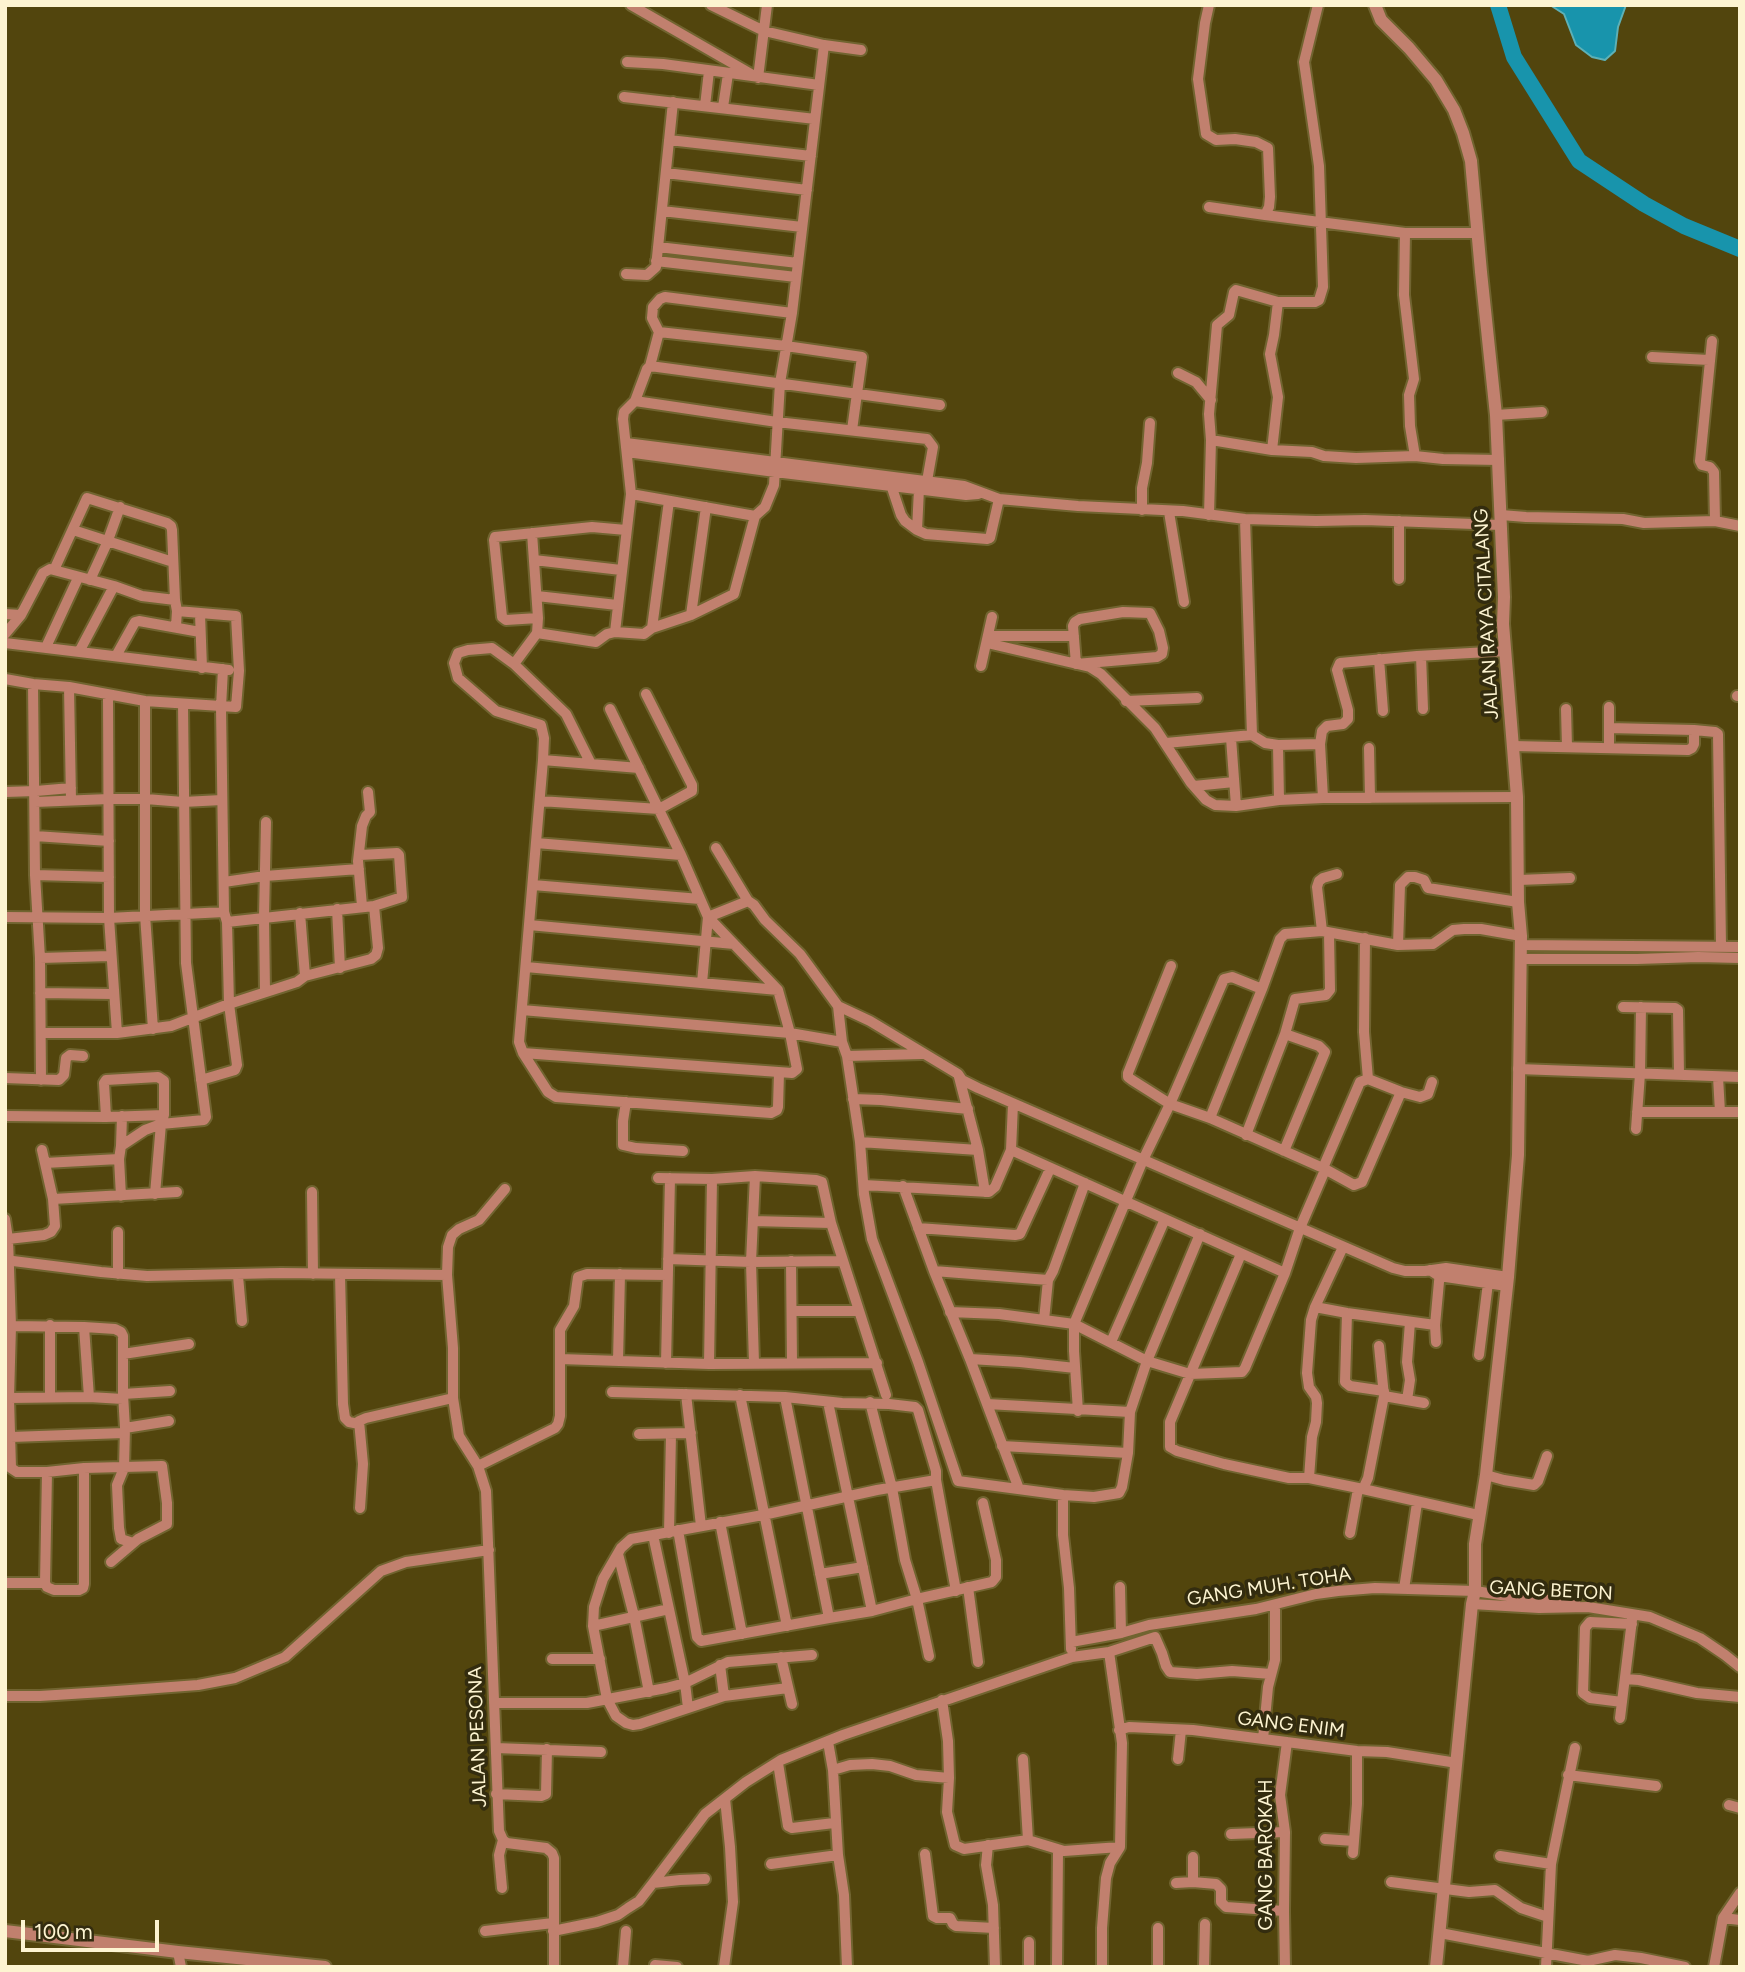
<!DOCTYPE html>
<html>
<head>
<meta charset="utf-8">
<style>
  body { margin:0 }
  #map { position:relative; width:1745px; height:1972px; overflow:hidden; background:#52450d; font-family:Figtree,sans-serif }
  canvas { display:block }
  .frame { position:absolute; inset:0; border:7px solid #fdf4d1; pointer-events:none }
  .scale { position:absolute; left:21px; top:1920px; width:138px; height:32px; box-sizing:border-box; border:4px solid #fdf4d1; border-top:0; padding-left:9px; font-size:21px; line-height:24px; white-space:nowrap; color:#fdf4d1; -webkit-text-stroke:5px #332c0f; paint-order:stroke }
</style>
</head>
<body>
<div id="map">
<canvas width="1745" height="1972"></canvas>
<div class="frame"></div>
<div class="scale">100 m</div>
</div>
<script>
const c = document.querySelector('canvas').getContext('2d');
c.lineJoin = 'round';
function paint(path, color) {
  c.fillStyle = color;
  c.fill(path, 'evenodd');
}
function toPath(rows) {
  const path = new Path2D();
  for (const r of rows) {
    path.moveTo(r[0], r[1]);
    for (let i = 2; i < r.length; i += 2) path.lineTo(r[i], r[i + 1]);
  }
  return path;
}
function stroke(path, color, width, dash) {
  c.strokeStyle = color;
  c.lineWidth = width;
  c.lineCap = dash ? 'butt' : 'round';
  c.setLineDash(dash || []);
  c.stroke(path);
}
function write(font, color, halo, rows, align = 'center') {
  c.font = font + ' Figtree,sans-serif';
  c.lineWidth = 7;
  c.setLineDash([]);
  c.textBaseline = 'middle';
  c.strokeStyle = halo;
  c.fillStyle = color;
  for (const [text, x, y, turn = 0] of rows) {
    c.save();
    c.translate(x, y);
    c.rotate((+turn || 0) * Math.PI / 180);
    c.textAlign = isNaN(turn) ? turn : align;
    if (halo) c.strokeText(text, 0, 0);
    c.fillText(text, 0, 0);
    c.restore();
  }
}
const water = toPath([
  [1550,5,1626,5,1618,27,1615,51,1605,60,1592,57,1576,45,1564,14,1550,5]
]);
paint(water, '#1894ac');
stroke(water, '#5db1b7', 2);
stroke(toPath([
  [1498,5,1514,57,1579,161,1644,204,1684,226,1740,249]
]), '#1894ac', 16);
const minor = toPath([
  [631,5,758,78,767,5],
  [711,5,764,31,824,45,861,50],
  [1209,5,1205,23,1198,79,1206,134,1216,140,1235,139,1256,142,1268,148,1270,197,1269,207,1265,215,1405,233,1477,233],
  [627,62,663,64,819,85],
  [624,97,815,119],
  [705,106,709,71],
  [723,107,728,74],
  [669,140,811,156],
  [666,173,807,190],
  [1209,207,1265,215],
  [662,211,802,227],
  [1405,233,1404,295,1414,379,1409,395,1410,426,1415,456],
  [658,247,798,263],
  [656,261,796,277],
  [626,274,647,275,656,267,673,102],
  [659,332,786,346,862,357,852,430],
  [1712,341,1700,461,1702,465,1710,467,1714,472,1715,521],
  [1652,357,1709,360],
  [650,366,659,332,652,318,653,307,660,299,665,297,792,313],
  [1178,373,1196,382,1211,400],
  [635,401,777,422,927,439,933,447,927,481],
  [1496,415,1542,412],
  [1211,440,1272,450,1312,452,1324,456,1356,458,1415,456,1443,459,1499,460],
  [626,443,964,486,999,499,1078,506,1183,511,1245,519,1316,521,1365,520,1501,525],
  [1272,450,1278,397,1270,354,1274,335,1278,302],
  [627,452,775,472,966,495,978,494],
  [891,485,901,515,905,521,917,530,926,534,987,539,990,538,999,499],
  [631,494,755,516],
  [1142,510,1142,488,1147,463,1150,423],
  [1169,512,1184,602],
  [1209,515,1211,440,1209,414,1217,325,1229,315,1234,292,1236,290,1278,302,1315,302,1319,300,1323,287,1319,166,1304,62,1318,5],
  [1501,515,1526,517,1623,519,1644,523,1715,521,1740,526],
  [1245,519,1252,735],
  [1399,521,1399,579],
  [73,530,173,562],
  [917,530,919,489],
  [532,533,538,618,537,633,514,664,566,714,591,764],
  [534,560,621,570],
  [54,570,87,498,167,523,171,526,172,530,175,600,177,611,176,626],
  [90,580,107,543,120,507],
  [537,596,617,605],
  [1123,612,1150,613,1159,631,1163,648,1162,654,1157,657,1076,664,1073,626,1075,622,1080,619,1123,612],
  [5,614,21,615],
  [200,614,202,668],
  [691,615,706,507],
  [538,618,506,620,502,617,494,540,495,537,592,527,626,530],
  [652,628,669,501],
  [615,632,631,494,623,419,624,412,635,401,647,369,650,366,940,405],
  [537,633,596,642,607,634,615,632,644,634,652,628,691,615,734,594,755,516,765,507,774,485,780,383,792,313,824,45],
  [5,634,21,615,43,573,50,569,114,586,142,596,175,600],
  [989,636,1074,636],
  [5,643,229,670],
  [987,643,1090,667,1101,674,1155,728,1191,783,1206,800,1215,805,1236,806,1279,800,1323,798,1517,797],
  [46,647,78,578],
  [79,652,114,586],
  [116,656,135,622,139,621,200,632],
  [1421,656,1423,709],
  [1379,659,1383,711],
  [514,664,492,648,468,650,458,653,454,663,458,678,496,711,541,725,544,738,543,760],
  [981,666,992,617],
  [5,679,33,684,69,687,145,701,236,707,239,671,236,616,177,611],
  [33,684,35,875,40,958,41,1080],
  [69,687,71,800],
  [108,695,109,918,117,1033],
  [1737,696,1740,696],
  [145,701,145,915,153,1029],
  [1126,701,1197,698],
  [1609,707,1609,747],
  [1566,709,1567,747],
  [1609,728,1694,730,1715,732,1718,734,1721,946],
  [1231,738,1236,806],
  [1166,743,1252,735,1265,743,1278,745,1320,744],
  [1278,745,1279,800],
  [1513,746,1688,750,1692,748,1694,744,1694,730],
  [1369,748,1370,798],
  [639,768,543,760,519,1042,523,1053,548,1092,556,1097,771,1113,777,1110,778,1107,779,1073],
  [1194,786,1234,782],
  [5,792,36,791,71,788],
  [1323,798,1320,744,1322,731,1327,726,1343,724,1348,719,1348,710,1337,670,1340,663,1417,656,1506,651],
  [540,801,659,809,692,791,692,785,646,694],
  [35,802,109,799,146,799,183,802,222,800],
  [35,836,109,841],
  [536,843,681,855],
  [716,848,748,901,754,905,765,920,800,954,838,1006,842,1042,847,1056,860,1142,864,1194,872,1239,918,1362,958,1481,1063,1495,1094,1497,1119,1493,1122,1487,1128,1453,1130,1412,1147,1361,1200,1234],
  [35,875,109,877],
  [1519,880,1570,878],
  [224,882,265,876,359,869],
  [533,885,700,899],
  [362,906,358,861,362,826,366,816,370,812,368,792],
  [337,909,340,968],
  [300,913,305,976],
  [5,917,109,918,224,912],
  [227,922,374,906,402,897,399,855,397,853,360,855],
  [529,925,734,944],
  [1322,931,1317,887,1319,881,1323,878,1337,874],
  [1365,938,1364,1032,1368,1079],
  [1398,945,1400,885,1408,877,1415,877,1424,880,1428,888,1518,902],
  [1520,945,1740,947],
  [40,958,110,956],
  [1520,959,1637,959,1698,957,1740,958],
  [1171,966,1128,1073,1128,1077,1132,1080,1170,1104,1210,1118,1323,1168,1354,1185,1362,1182,1401,1092],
  [526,967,778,990],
  [702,983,708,917,748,901],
  [265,992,264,917,266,822],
  [40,993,113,994],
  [838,1006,870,1021,958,1074,962,1080,978,1088,1393,1268,1405,1271,1425,1271,1446,1268,1508,1277],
  [1623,1007,1675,1008,1678,1010,1679,1074],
  [522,1010,790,1033,842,1042],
  [41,1033,117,1033,171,1026,229,1004,297,982,305,976,371,959,376,955,378,948,374,906],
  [523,1053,792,1073,797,1069,790,1033,778,990,708,917,681,855,610,709],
  [847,1056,922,1054],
  [1518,1069,1740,1077],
  [959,1077,978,1150,985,1192],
  [1718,1077,1720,1112],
  [5,1078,59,1080,64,1075,66,1058,70,1055,83,1056],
  [201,1080,235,1070,237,1065,229,1004,227,922,224,912,221,707,223,669],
  [853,1099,881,1100,968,1109],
  [626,1102,623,1121,623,1145,636,1148,683,1151],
  [1637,1112,1740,1112],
  [5,1116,106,1117,164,1115],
  [106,1117,104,1083,106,1080,158,1077,164,1081,164,1115,161,1124,145,1130,121,1146,119,1159,121,1196],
  [1210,1118,1262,989,1280,939,1285,934,1322,931,1398,945,1433,944,1453,930,1464,929,1481,929,1521,936],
  [1636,1129,1640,1074,1641,1007],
  [1246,1135,1285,1034,1295,999,1326,995,1330,990,1329,933],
  [860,1142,978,1150],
  [121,1146,122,1116],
  [1011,1150,1285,1273],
  [1284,1151,1325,1052,1319,1046,1285,1034],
  [45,1163,119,1159],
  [1323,1168,1360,1082,1368,1079,1401,1092,1420,1097,1428,1094,1432,1082],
  [658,1178,712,1179,755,1176,816,1180,822,1182,831,1223,886,1395],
  [864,1185,989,1192,995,1187,1011,1150,1013,1104],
  [903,1186,934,1271,970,1359,1019,1489],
  [505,1189,479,1220,459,1229,452,1235,448,1247,447,1275,453,1348,453,1398,459,1436,478,1466,486,1491,499,1831,503,1840,507,1843,546,1848,552,1853,554,1858,554,1967],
  [312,1192,313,1274],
  [155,1194,161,1124,204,1120,206,1117,186,963,183,704],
  [53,1199,177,1192],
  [5,1219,8,1239,11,1326,9,1398,11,1468,17,1472,47,1472,84,1468,162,1466,167,1503,167,1524,138,1539,111,1562],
  [753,1221,831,1223],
  [918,1228,1015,1235,1020,1234,1050,1169],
  [118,1232,118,1274],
  [8,1239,44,1235,51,1232,55,1226,53,1199,42,1150],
  [1343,1247,1315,1307,1347,1313,1435,1325],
  [1241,1254,1170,1422,1170,1447,1177,1451,1224,1464,1289,1478,1309,1478],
  [668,1259,751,1262,843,1261],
  [5,1260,101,1272,147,1276,281,1273,447,1275],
  [791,1261,792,1363],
  [1430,1270,1439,1276,1507,1286],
  [934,1271,1048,1280,1053,1271,1085,1183],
  [340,1274,343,1404,345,1418,349,1422,359,1424],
  [238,1276,242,1321],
  [1315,1307,1311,1320,1307,1373,1309,1387,1316,1397,1317,1403,1316,1422,1312,1437,1309,1478,1363,1489,1368,1478,1384,1396],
  [793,1311,859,1311],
  [950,1312,999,1314,1074,1324,1147,1361,1190,1374,1242,1372,1245,1368,1285,1273,1300,1228,1325,1170],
  [1347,1313,1345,1382,1350,1386,1384,1391],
  [1044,1320,1048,1280],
  [50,1325,50,1397],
  [11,1326,84,1327,115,1329,121,1332,123,1336,123,1394,125,1428,124,1468,117,1485,119,1528,121,1539,133,1543],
  [84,1327,89,1397],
  [1111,1342,1165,1219],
  [1436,1342,1435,1325,1440,1271],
  [1379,1346,1384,1396,1424,1403],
  [123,1354,189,1344],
  [1479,1355,1488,1283],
  [560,1359,709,1364,877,1363],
  [970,1359,1020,1362,1075,1368],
  [618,1361,620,1274],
  [666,1363,670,1178],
  [754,1363,751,1262,755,1176],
  [709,1364,712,1179],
  [612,1392,785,1397,842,1403,889,1404,915,1407,918,1410,936,1471,936,1480,877,1490,763,1515,631,1539,621,1548,603,1579,594,1607,593,1626,607,1699,616,1716,626,1723,633,1725,640,1724,724,1696,788,1688],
  [123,1394,170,1391],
  [686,1394,701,1526],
  [740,1395,787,1626],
  [9,1398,89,1397,123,1399],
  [1407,1400,1410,1380,1407,1362,1410,1322],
  [828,1402,872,1611],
  [987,1404,1130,1412],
  [1078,1411,1074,1351,1074,1324,1143,1160,1170,1104,1224,979,1232,977,1262,989],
  [125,1428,169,1421],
  [639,1434,691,1433],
  [11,1437,124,1433],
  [1002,1446,1128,1453],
  [478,1466,555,1428,558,1424,560,1416,560,1330,574,1306,578,1277,587,1274,668,1275],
  [47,1472,45,1583,47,1587,54,1590,79,1590,83,1588,84,1584,84,1468],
  [1486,1475,1504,1480,1534,1485,1538,1481,1547,1456],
  [936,1480,956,1591],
  [1363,1489,1478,1515],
  [1063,1495,1063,1535,1069,1588,1071,1649],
  [360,1508,363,1464,359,1421,366,1418,453,1398],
  [720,1522,742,1634],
  [678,1530,697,1637,701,1641,829,1618,785,1397],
  [669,1533,671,1434],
  [1350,1533,1358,1489],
  [653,1535,685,1683,688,1708],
  [618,1554,634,1616,649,1692],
  [820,1574,863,1567],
  [5,1583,45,1583],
  [968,1587,978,1662],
  [1120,1587,1121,1633],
  [1404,1589,1417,1503],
  [1472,1604,1539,1608,1588,1607,1650,1617,1700,1638,1725,1655,1740,1667],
  [829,1618,872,1611,917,1599,905,1560,892,1488,870,1402],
  [593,1626,669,1609],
  [1071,1642,1121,1633,1149,1625,1256,1609,1316,1594,1338,1591,1375,1588,1475,1591,1514,1597,1569,1602,1576,1599,1580,1590],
  [929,1656,917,1599,992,1582,996,1577,996,1560,983,1503],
  [781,1657,792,1704],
  [552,1659,600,1659],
  [720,1665,724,1696],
  [1625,1679,1639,1680,1697,1693,1740,1697],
  [5,1696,40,1696,103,1692,198,1685,235,1678,285,1657,381,1571,406,1562,489,1550],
  [942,1700,948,1741,949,1778,947,1812,955,1845,964,1849,1028,1840,1064,1851,1120,1847],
  [1622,1702,1590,1698,1583,1693,1585,1628,1590,1622,1632,1624],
  [494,1703,587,1703,666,1688,685,1683,728,1662,812,1655],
  [1620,1718,1632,1620],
  [1119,1730,1129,1727,1193,1730,1357,1751,1387,1752,1457,1763],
  [1263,1739,1268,1687,1275,1660,1275,1605],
  [828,1742,833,1770,838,1855,844,1895,847,1967],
  [496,1748,601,1752],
  [1023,1759,1028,1840],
  [1178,1759,1181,1730],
  [778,1763,788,1826,792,1828,834,1823],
  [833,1770,850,1765,872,1764,890,1766,916,1775,949,1778],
  [1568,1775,1656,1786],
  [496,1794,541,1796,546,1794,547,1749],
  [1729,1805,1740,1808],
  [1231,1834,1285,1832],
  [1325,1839,1354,1841],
  [988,1845,986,1865,993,1905,995,1967],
  [1353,1853,1357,1804,1357,1751],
  [925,1854,933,1916,937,1918,950,1918,953,1924,956,1926,994,1928],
  [1500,1856,1551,1864],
  [771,1864,838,1855],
  [1193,1882,1193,1857],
  [1391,1882,1469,1892,1495,1890,1521,1908,1548,1917],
  [653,1883,680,1880,705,1879],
  [1176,1883,1193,1882,1216,1884,1221,1889,1221,1902,1226,1907,1284,1911],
  [502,1888,499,1855,503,1840],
  [1723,1918,1740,1920],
  [1158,1928,1158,1967],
  [485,1931,553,1923],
  [553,1931,597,1922,618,1915,628,1908,639,1901,653,1883,705,1814,746,1782,781,1760,843,1735,1072,1657,1109,1652,1155,1637,1162,1653,1166,1666,1170,1672,1197,1674,1232,1671,1271,1674],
  [1440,1933,1588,1961,1615,1955,1641,1958,1685,1967],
  [178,1952,181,1967],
  [655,1965,677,1967],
  [623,1967,626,1931],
  [724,1967,733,1902,730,1847,725,1799],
  [1029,1967,1029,1942],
  [1057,1967,1058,1850],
  [1102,1967,1102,1928,1106,1878,1110,1863,1120,1847,1122,1743,1109,1652],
  [1204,1967,1205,1924],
  [1285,1967,1284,1911,1285,1832,1280,1795,1287,1742],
  [1546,1967,1551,1864,1575,1748],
  [1714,1967,1723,1918,1740,1893]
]);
const tertiary = toPath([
  [1375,5,1381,20,1409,48,1436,80,1454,110,1463,133,1471,161,1481,272,1496,415,1504,597,1503,624,1517,797,1518,902,1521,936,1518,1155,1508,1277,1486,1475,1475,1544,1475,1591,1472,1604,1436,1967],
  [5,1931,178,1952,325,1967]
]);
stroke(minor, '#716430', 14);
stroke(tertiary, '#716430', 16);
stroke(minor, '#c1806e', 10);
stroke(tertiary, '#c1806e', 12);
write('19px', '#fdf4d1', '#332c0f', [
  ["JALAN RAYA CITALANG",1487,614,-93],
  ["GANG MUH. TOHA",1269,1587,-9],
  ["GANG BETON",1551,1591,3],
  ["GANG ENIM",1291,1725,7],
  ["JALAN PESONA",478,1737,-92],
  ["GANG BAROKAH",1266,1855,-90]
]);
</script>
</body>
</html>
